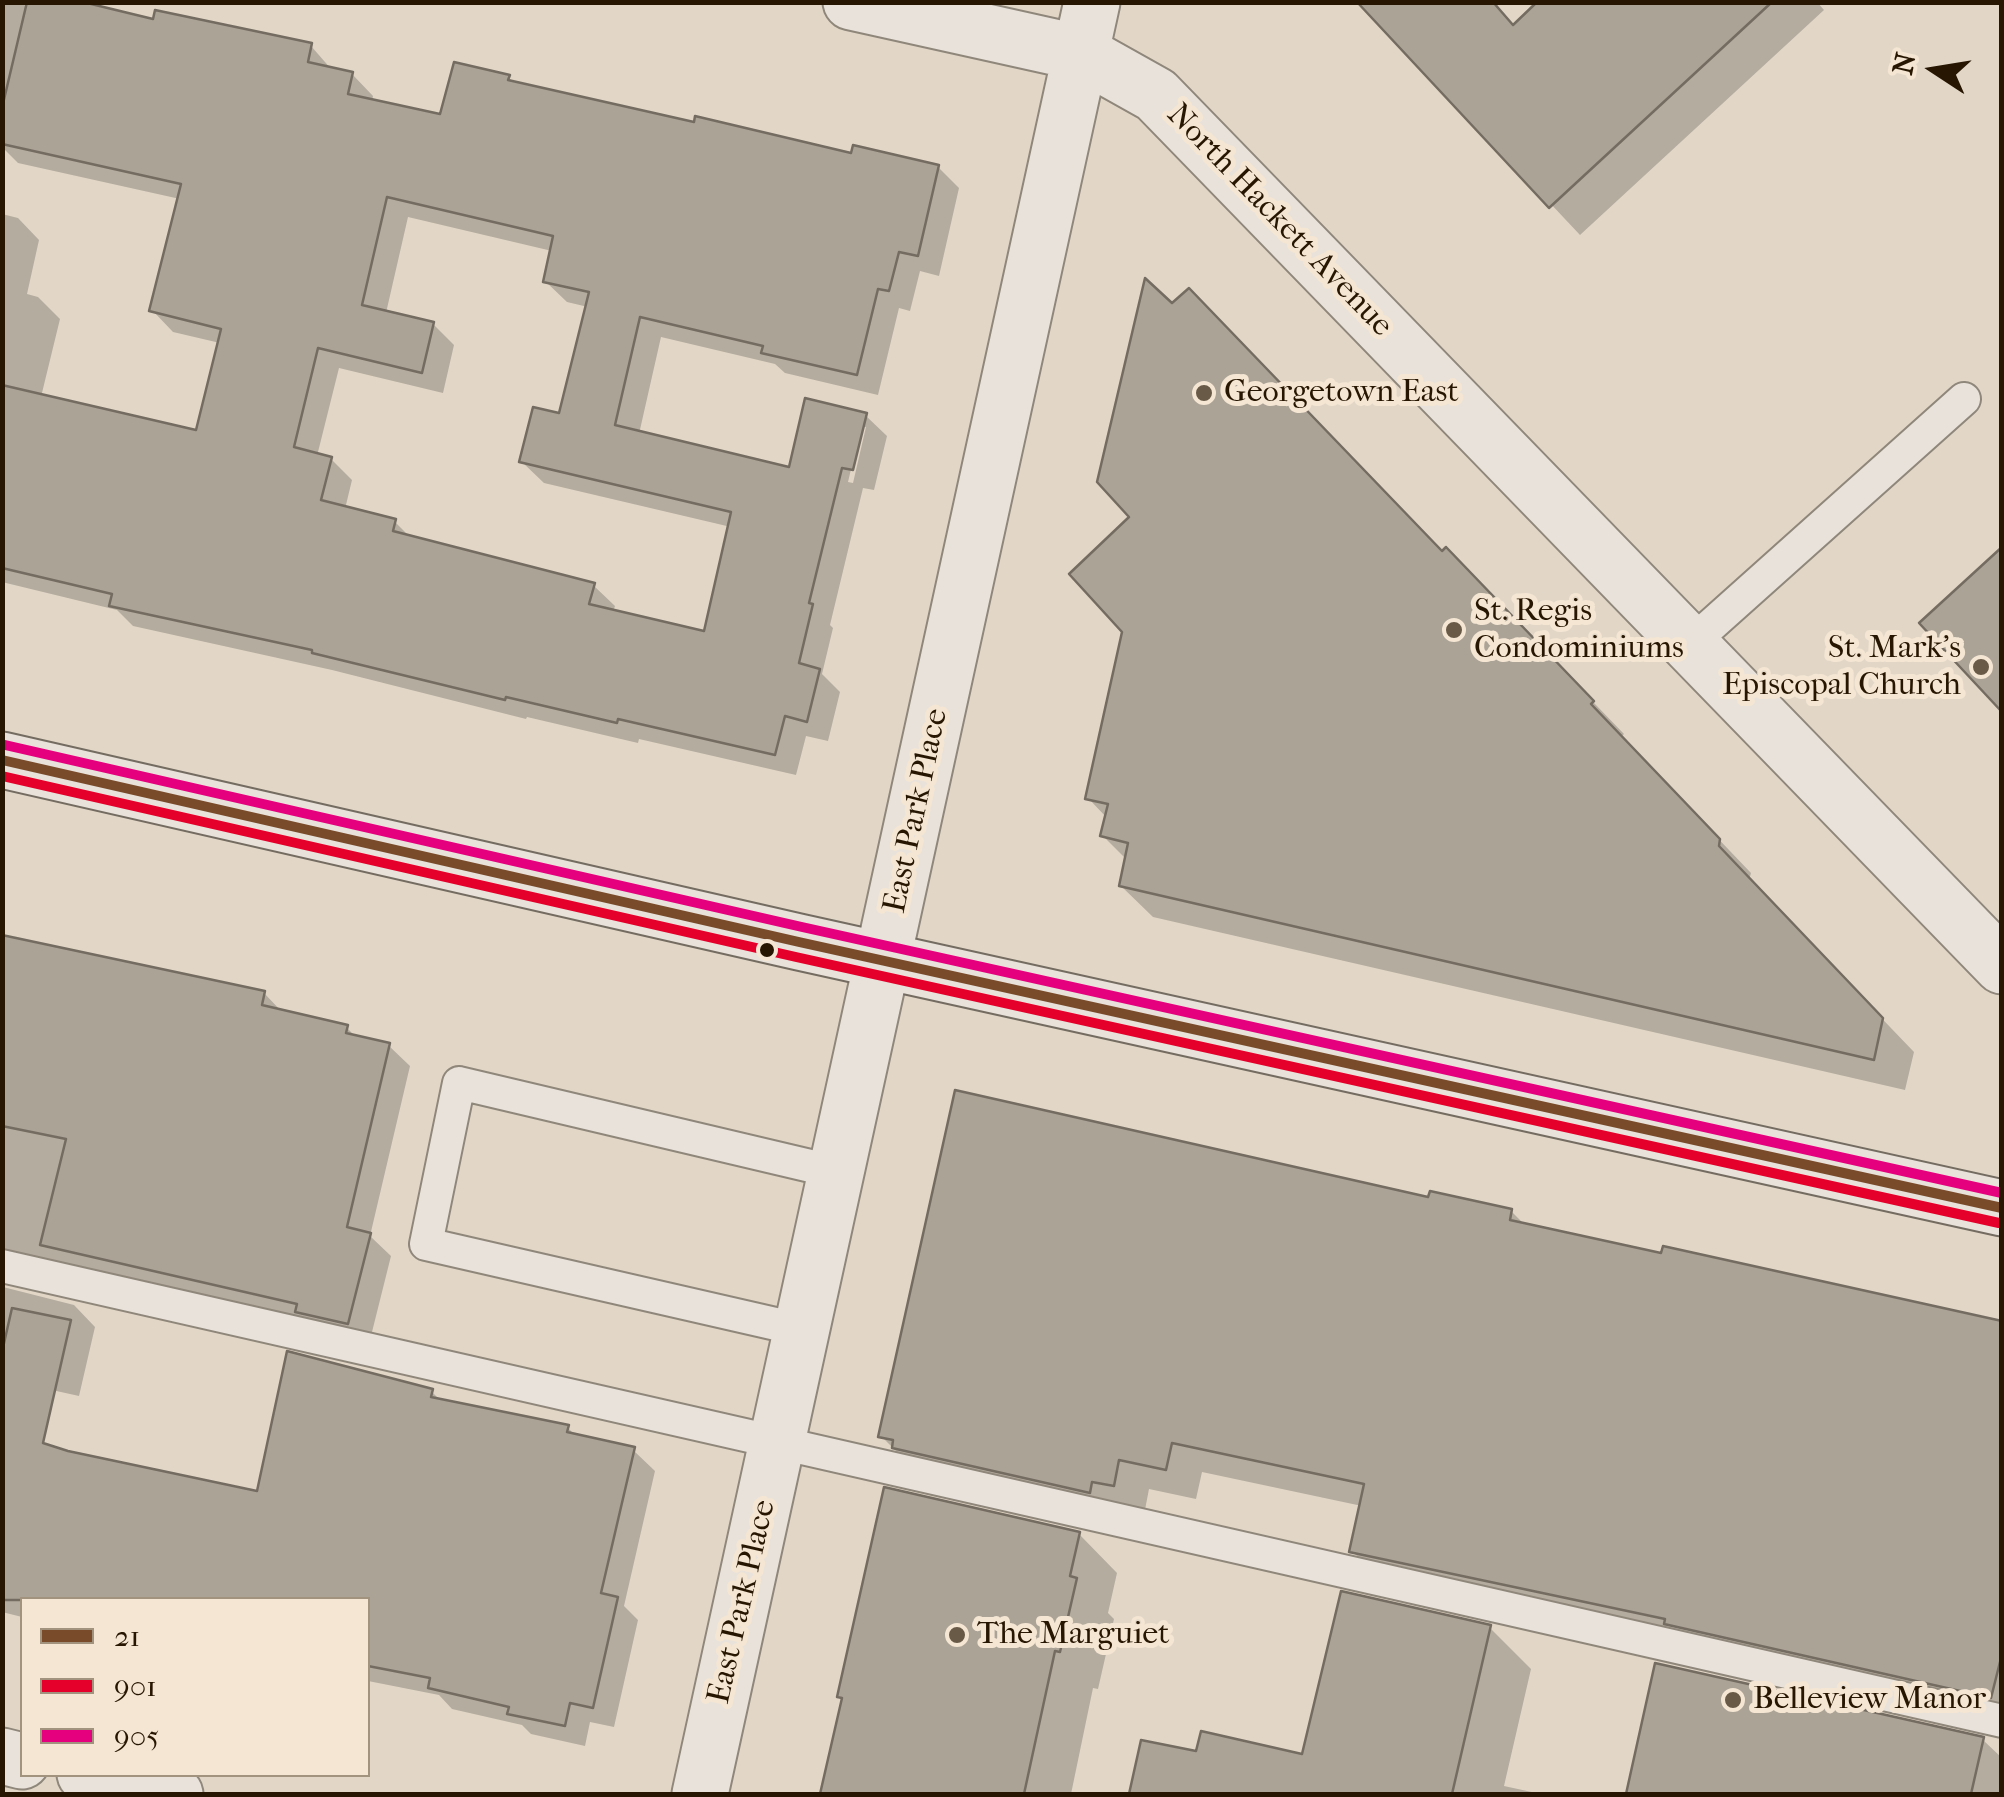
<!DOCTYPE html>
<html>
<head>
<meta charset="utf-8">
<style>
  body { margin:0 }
  #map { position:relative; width:2004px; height:1797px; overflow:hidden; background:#e2d7c7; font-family:"IM FELL French Canon",serif }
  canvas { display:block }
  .frame { position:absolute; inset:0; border:5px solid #271602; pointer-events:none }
  .legend { position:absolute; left:20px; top:1597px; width:350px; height:180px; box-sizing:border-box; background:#f4e6d3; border:2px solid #a2937f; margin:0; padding:12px 18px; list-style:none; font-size:30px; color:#271602 }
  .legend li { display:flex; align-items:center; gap:20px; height:50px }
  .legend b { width:50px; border:2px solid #a2937f }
  .north { position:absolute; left:1884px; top:20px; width:100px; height:100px; -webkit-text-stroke:8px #f4e6d3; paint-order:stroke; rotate:282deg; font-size:28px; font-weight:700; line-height:40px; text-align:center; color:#271602 }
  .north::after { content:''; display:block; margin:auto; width:35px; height:45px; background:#271602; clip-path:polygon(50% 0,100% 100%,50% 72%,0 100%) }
</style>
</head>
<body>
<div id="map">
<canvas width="2004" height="1797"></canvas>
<div class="frame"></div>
<ul class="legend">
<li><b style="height:12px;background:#7a4b2a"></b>21</li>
<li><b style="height:12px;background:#e4002b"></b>901</li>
<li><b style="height:12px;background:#e5007d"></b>905</li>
</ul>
<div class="north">N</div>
</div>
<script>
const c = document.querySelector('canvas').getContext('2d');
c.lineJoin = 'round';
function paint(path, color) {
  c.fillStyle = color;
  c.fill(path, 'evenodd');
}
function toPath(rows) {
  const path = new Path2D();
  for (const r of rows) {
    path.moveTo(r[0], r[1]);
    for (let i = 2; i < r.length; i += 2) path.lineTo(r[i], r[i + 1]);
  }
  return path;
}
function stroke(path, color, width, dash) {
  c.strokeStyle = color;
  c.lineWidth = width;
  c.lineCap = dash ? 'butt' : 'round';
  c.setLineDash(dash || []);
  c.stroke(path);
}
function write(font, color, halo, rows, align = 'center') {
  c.font = font + ' "IM FELL French Canon",serif';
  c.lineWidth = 10;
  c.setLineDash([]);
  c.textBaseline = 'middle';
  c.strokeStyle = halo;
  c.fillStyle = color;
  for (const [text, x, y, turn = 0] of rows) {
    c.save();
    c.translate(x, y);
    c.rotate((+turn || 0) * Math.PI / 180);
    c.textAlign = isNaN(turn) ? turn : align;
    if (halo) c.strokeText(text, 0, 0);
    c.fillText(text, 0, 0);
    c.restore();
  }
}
paint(toPath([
  [2,2,311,46,332,70,352,74,373,96,372,102,442,117,508,77,515,84,853,156,938,167,959,188,939,276,920,271,910,311,899,308,878,395,785,373,775,364,661,337,639,434,791,470,865,415,887,436,874,490,863,488,830,625,833,628,822,674,840,692,828,741,806,736,796,775,639,739,638,743,527,717,526,719,332,670,133,626,117,610,2,582,2,214,18,218,39,240,27,294,38,297,60,319,41,397,198,433,220,343,173,332,152,310,180,199,18,163,2,147],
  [408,217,552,251,545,281,567,302,588,307,561,416,522,462,544,483,731,527,706,634,613,612,615,606,593,585,412,539,394,521,345,509,352,480,331,459,317,456,339,368,443,393,454,345,433,324,386,313],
  [861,427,866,427,853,483,848,482],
  [1361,2,1493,2,1515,27,1541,2,1817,2,1824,10,1580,235],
  [1442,553,1477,582,1624,734,1621,737,1751,873,1749,880,1914,1052,1905,1090,1153,917,1121,886,1127,860,1103,836,1107,818,1088,798],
  [2,936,264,993,283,1013,346,1027,357,1038,388,1045,410,1066,370,1236,391,1256,369,1344,9,1273,3,1287,74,1305,95,1327,79,1396,2,1379],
  [1430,1200,1511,1211,1526,1226,2002,1324,2002,1722,1382,1581,1352,1551,1362,1506,1202,1472,1196,1499,1149,1489,1144,1515,911,1466,881,1436],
  [432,1392,442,1402,568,1428,577,1437,633,1450,655,1471,624,1606,638,1620,614,1727,590,1722,585,1746,531,1734,522,1725,452,1709,439,1695,368,1681,368,1600,22,1600,22,1617,2,1612,2,1462,259,1494],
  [1079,1534,1117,1573,1108,1613,1114,1619,1098,1689,1093,1688,1071,1794,823,1794,844,1700,840,1696],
  [1490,1628,1531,1669,1504,1786,1541,1794,1132,1794,1143,1743,1198,1754,1303,1757],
  [1657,1666,1983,1740,2002,1758,2002,1794,1628,1794]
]), '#0003');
const building = toPath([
  [27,2,83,2,153,19,155,10,312,43,308,62,353,72,348,94,440,114,454,62,510,75,508,80,694,122,695,116,851,153,853,145,939,165,918,256,899,252,889,291,878,289,857,375,761,353,763,346,640,317,615,425,789,467,805,398,867,413,853,470,842,468,809,603,813,604,799,663,820,669,807,722,785,716,775,755,618,719,617,723,506,697,505,700,312,653,312,650,109,606,112,594,2,568,2,385,196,430,221,329,149,311,181,184,2,144,2,108,27,2],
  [387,197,553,236,543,282,589,292,559,413,533,407,519,462,731,512,704,631,589,604,595,583,393,531,396,519,321,500,332,457,294,447,318,348,422,373,434,322,362,305,387,197],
  [1357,2,1493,2,1513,25,1537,2,1772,2,1549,208,1357,2],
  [1145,278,1172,303,1189,288,1442,551,1446,547,1594,701,1591,704,1720,839,1719,846,1883,1018,1874,1060,1119,886,1128,843,1100,836,1108,804,1085,799,1122,632,1069,574,1129,517,1097,482,1145,278],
  [2002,547,2002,712,1919,623,2002,547],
  [2,935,265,991,262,1005,348,1025,346,1033,390,1043,347,1227,371,1233,348,1324,295,1312,297,1304,40,1245,66,1139,2,1126,2,935],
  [955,1090,1428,1197,1430,1191,1512,1209,1510,1220,1661,1253,1663,1246,2002,1321,2002,1654,1991,1698,1664,1624,1665,1619,1349,1552,1364,1484,1172,1443,1166,1470,1119,1460,1114,1486,1092,1482,1090,1493,892,1448,893,1440,878,1437,955,1090],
  [12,1308,71,1320,43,1443,68,1451,257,1491,287,1351,433,1389,431,1397,569,1425,567,1432,635,1447,601,1593,618,1597,593,1708,570,1703,565,1726,507,1714,509,1707,428,1688,430,1678,368,1666,368,1600,2,1600,2,1352,12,1308],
  [884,1487,1080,1532,1070,1576,1077,1578,1060,1652,1055,1651,1024,1794,820,1794,842,1698,837,1697,884,1487],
  [1341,1591,1491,1625,1452,1794,1129,1794,1141,1740,1196,1751,1201,1731,1302,1754,1341,1591],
  [1655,1663,1984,1737,1971,1794,1626,1794,1655,1663]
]);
paint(building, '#aca397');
stroke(building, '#756c61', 2.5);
const lane = toPath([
  [1690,644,1964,399],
  [2,1266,2002,1721],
  [802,1330,426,1244,459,1083,836,1172]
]);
const street = toPath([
  [851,2,1081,53,1156,95,2002,966],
  [2,1756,22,1761],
  [85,1774,175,1794],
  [700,1794,1092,2]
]);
const secondary = toPath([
  [2,760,799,942,2002,1208]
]);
stroke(lane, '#90877b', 36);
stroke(street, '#90877b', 59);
stroke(secondary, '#756c61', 59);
stroke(lane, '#e8e2db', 32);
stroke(street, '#e8e2db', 55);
stroke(secondary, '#e8e2db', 55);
stroke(toPath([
  [2,760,799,942,2002,1208]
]), '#7a4b2a', 10);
stroke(toPath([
  [2,776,796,957,1999,1223]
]), '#e4002b', 10);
stroke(toPath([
  [5,745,802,927,2002,1193]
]), '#e5007d', 10);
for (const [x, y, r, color] of [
  [1204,393,10,"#685a47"],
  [1454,630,10,"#685a47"],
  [1981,667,10,"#685a47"],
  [767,950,9,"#271602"],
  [957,1635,10,"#685a47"],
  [1733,1700,10,"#685a47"]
]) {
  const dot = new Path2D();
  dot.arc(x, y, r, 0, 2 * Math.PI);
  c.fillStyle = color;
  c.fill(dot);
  stroke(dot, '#f4e6d3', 4);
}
write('32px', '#271602', '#f4e6d3', [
  ["North Hackett Avenue",1279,221,46],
  ["East Park Place",917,811,-78],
  ["East Park Place",743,1602,-77]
]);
write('32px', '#271602', '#f4e6d3', [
  ["Georgetown East",1224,393],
  ["St. Regis",1474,612],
  ["Condominiums",1474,649],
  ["St. Mark's",1961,649,"right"],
  ["Episcopal Church",1961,686,"right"],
  ["The Marguiet",977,1635],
  ["Belleview Manor",1753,1700]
], 'left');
</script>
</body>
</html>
